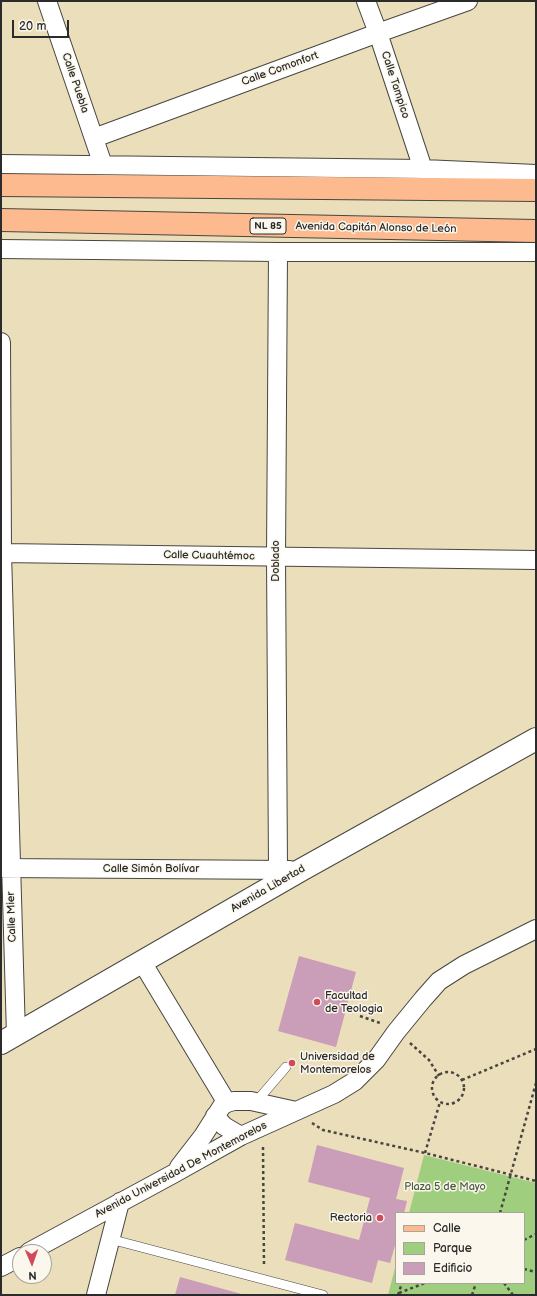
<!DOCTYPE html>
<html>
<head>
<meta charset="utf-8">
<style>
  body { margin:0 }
  #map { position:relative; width:537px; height:1296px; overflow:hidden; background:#ebdeba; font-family:"Balsamiq Sans",sans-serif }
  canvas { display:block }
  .frame { position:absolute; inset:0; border:2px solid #2b2b2b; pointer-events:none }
  .legend { position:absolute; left:395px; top:1212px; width:130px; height:72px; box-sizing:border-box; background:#fbf7ec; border:1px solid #a8a59f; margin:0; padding:5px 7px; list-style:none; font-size:12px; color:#2b2b2b }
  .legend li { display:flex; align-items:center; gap:8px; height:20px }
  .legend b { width:20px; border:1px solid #a8a59f }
  .north { position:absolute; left:12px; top:1244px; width:40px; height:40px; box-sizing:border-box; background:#fbf7ec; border:1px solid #a8a59f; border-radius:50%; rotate:178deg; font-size:11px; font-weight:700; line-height:16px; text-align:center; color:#2b2b2b }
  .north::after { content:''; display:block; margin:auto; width:14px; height:18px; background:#d1495b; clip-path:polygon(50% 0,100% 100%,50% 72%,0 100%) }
  .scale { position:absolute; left:12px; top:20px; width:57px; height:18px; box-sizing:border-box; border:2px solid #2b2b2b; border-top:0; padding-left:5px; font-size:12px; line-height:14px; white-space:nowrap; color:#2b2b2b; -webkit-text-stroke:3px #fbf7ec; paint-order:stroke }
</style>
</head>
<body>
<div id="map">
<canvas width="537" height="1296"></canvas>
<div class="frame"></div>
<ul class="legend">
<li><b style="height:5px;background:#fcba8e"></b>Calle</li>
<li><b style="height:11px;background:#9fcf7e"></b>Parque</li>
<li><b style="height:11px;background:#ca9db8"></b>Edificio</li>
</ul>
<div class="north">N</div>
<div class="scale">20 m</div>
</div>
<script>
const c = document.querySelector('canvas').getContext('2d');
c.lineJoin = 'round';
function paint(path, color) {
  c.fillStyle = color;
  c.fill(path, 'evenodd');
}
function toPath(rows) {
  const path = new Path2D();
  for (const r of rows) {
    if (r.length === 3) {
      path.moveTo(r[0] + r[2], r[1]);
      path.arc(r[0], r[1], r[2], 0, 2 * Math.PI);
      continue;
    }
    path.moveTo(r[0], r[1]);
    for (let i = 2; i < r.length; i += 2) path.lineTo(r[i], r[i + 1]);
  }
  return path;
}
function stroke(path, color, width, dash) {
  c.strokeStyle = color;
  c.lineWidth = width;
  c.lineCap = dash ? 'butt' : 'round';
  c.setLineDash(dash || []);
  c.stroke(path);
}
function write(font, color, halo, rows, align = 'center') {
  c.font = font + ' "Balsamiq Sans",sans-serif';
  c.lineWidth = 3;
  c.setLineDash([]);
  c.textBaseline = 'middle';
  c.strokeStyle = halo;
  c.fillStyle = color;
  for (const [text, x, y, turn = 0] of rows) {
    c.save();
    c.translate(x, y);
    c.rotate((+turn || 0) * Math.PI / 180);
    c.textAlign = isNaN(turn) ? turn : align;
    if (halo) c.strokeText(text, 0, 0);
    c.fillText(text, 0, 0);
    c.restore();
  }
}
paint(toPath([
  [424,1155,536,1183,536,1295,388,1295,396,1264,396,1283,524,1283,524,1213,409,1213]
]), '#9fcf7e');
paint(toPath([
  [299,956,356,972,336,1047,278,1031],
  [317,1145,404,1168,396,1199,407,1201,404,1213,396,1213,396,1242,390,1263,378,1260,372,1283,285,1260,295,1223,359,1240,370,1198,308,1182],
  [180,1277,245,1295,175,1295]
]), '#ca9db8');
const service = toPath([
  [256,1102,286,1067],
  [110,1239,323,1295]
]);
const minor = toPath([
  [47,1,103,165],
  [366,1,378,33,423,169],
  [94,138,378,33,468,1],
  [1,164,423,169,536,174],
  [1,249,278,252,536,252],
  [1,342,2,553,16,1035],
  [1,553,536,560],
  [1,868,290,870],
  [278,869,276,557,278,252],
  [142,962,227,1103],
  [215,1116,224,1126,241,1136],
  [179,1167,203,1136,222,1106,227,1103,234,1101,251,1101,296,1111],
  [29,1252,173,1174,241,1136,334,1094,355,1081,376,1060,396,1032,423,999,439,981,464,965,536,929],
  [1,1267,20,1257],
  [96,1295,120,1202]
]);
const tertiary = toPath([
  [1,1043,301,870,536,739]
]);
const primary = toPath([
  [1,185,536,190],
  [1,220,536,231]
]);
stroke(service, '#484640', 10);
stroke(minor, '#484640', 20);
stroke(tertiary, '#484640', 24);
stroke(primary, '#484640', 24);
stroke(toPath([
  [360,1016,380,1023],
  [410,1043,429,1060,439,1076],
  [448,1088,16],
  [462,1080,536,1049],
  [312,1123,323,1130,425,1153,536,1181],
  [263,1147,264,1266],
  [425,1153,440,1102],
  [500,1213,536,1083],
  [524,1240,536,1234],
  [524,1269,536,1272],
  [504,1283,513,1295],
  [399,1293,425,1283],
  [398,1295,402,1283],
  [472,1295,476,1283]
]), '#484640', 2.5, [3, 3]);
stroke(service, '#fff', 9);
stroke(minor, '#fff', 18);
stroke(tertiary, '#fff', 22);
stroke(primary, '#fcba8e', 22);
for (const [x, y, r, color] of [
  [317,1002,4,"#d1495b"],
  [292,1063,4,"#d1495b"],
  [380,1218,4,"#d1495b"]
]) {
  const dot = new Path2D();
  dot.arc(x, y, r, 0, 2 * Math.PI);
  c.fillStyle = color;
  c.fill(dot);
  stroke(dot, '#fbf7ec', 1.5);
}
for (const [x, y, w] of [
  [268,226,36]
]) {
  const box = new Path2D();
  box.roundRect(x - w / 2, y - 8, w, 16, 3);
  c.fillStyle = '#fbf7ec';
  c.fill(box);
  stroke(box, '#2b2b2b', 1);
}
write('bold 10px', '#2b2b2b', null, [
  ["NL 85",268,226]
]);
write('11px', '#2b2b2b', '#fbf7ec', [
  ["Calle Comonfort",280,69,-20],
  ["Calle Puebla",75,83,71],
  ["Calle Tampico",395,85,72],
  ["Avenida Capitán Alonso de León",376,228,1],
  ["Calle Cuauhtémoc",209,556,1],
  ["Doblado",276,561,-90],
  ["Calle Simón Bolívar",151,869],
  ["Avenida Libertad",268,889,-30],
  ["Calle Mier",12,917,-92],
  ["Avenida Universidad De Montemorelos",181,1170,-28]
]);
write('11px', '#2b2b2b', '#fbf7ec', [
  ["Facultad",325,996],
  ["de Teologia",325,1009],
  ["Universidad de",300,1057],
  ["Montemorelos",300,1070],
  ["Rectoria",372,1218,"right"]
], 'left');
write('11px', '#4e5c44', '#fbf7ec', [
  ["Plaza 5 de Mayo",445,1187]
]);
</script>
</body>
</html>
